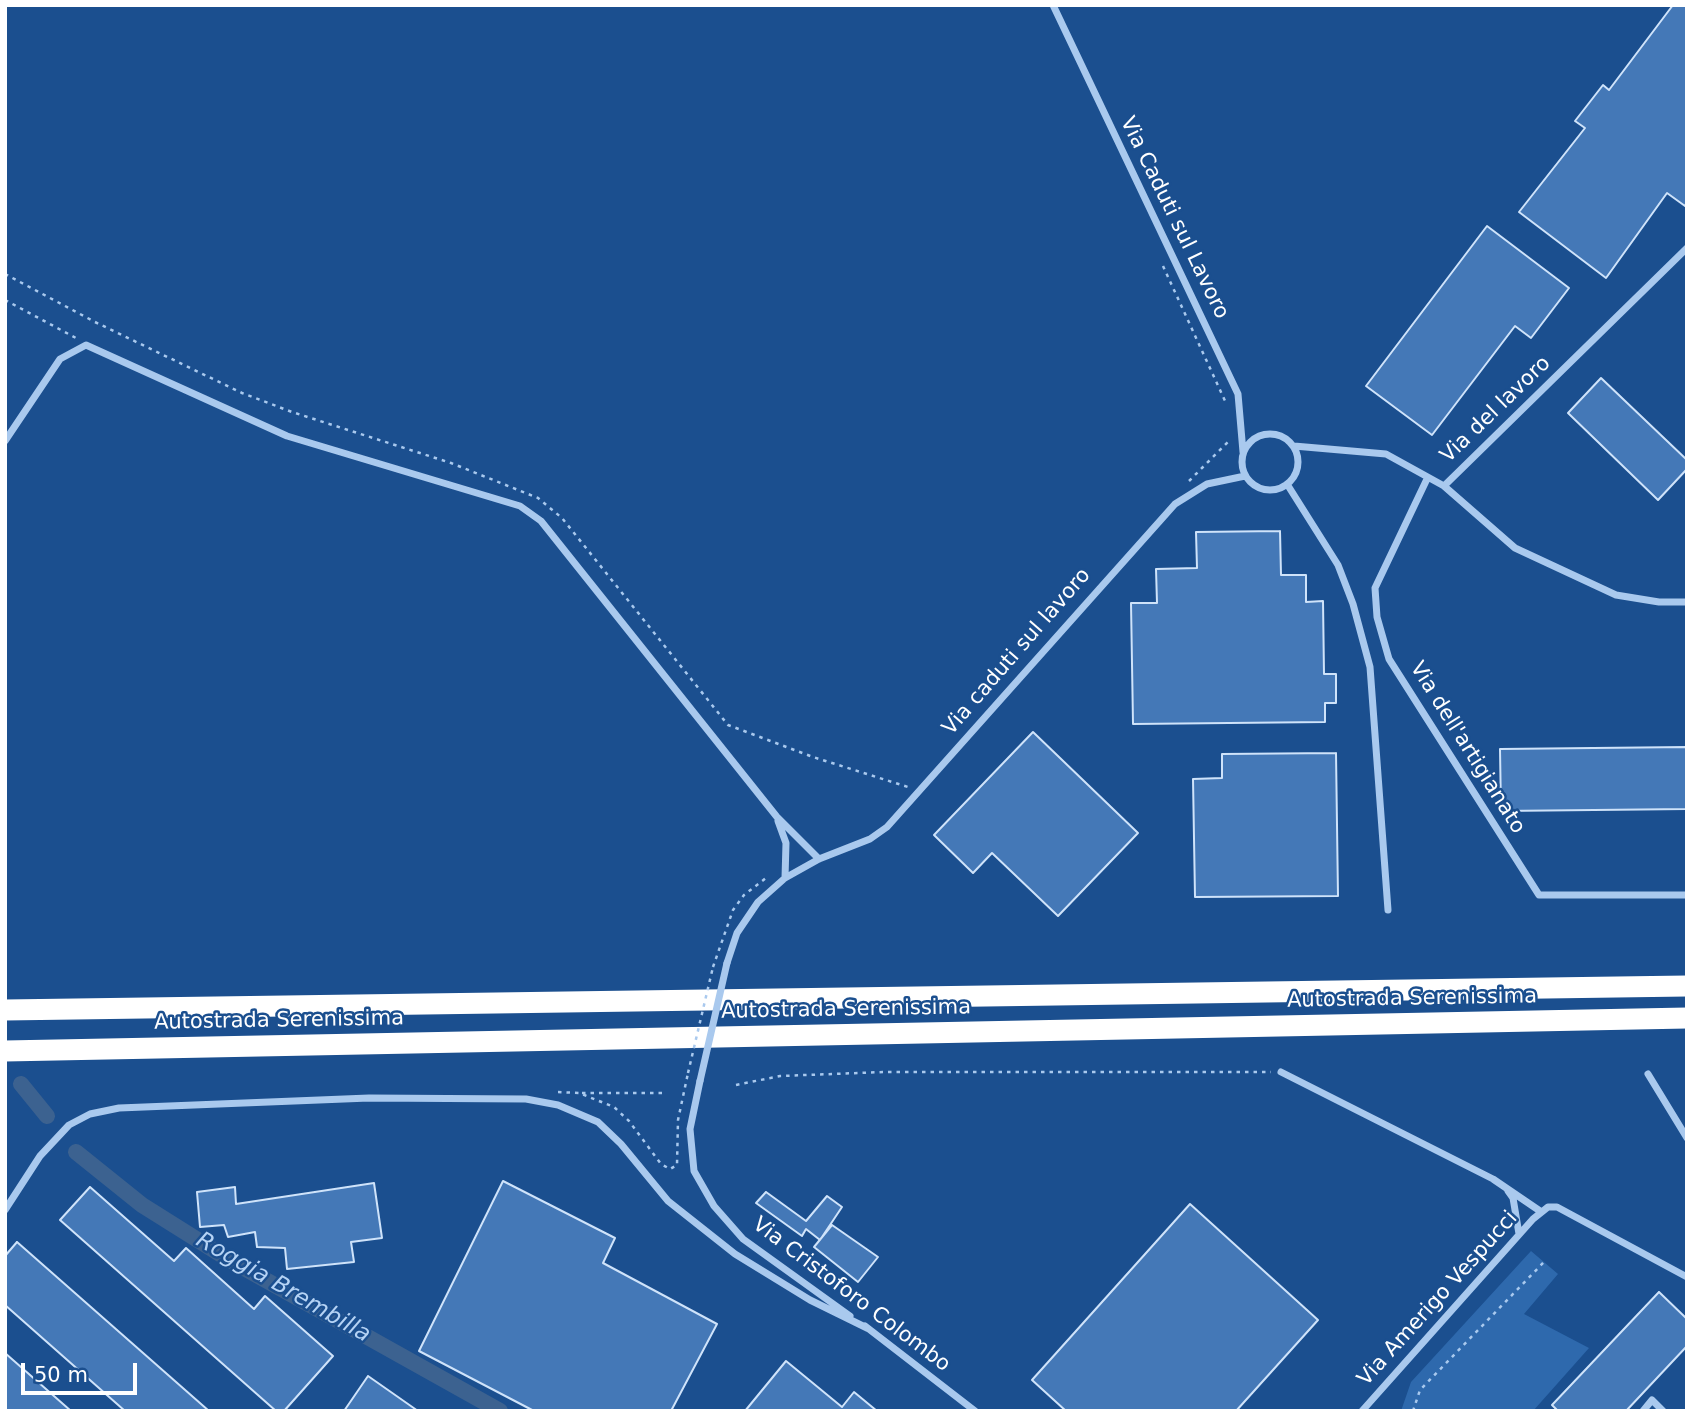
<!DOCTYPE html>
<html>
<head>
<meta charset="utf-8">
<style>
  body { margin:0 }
  #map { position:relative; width:1692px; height:1416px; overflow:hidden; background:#1b4f8f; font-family:"DejaVu Sans",sans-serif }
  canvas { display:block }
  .frame { position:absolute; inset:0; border:7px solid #fff; pointer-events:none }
  .scale { position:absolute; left:21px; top:1363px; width:116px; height:32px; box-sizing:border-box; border:4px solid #fff; border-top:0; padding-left:9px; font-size:21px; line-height:24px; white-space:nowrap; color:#fff; -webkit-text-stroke:5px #1b4f8f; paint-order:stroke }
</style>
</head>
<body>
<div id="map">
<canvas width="1692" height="1416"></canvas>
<div class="frame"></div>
<div class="scale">50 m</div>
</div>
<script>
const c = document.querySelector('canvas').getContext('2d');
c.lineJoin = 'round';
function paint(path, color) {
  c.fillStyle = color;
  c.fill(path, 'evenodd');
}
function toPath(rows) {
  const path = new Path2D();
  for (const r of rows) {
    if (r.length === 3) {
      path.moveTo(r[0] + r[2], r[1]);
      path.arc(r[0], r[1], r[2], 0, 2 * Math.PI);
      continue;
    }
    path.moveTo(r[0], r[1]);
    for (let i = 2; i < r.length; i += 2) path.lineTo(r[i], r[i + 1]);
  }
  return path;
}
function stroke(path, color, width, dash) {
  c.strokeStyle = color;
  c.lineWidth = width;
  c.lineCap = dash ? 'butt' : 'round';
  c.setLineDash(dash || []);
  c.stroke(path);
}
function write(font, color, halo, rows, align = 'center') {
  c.font = font + ' "DejaVu Sans",sans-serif';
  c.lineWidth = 5;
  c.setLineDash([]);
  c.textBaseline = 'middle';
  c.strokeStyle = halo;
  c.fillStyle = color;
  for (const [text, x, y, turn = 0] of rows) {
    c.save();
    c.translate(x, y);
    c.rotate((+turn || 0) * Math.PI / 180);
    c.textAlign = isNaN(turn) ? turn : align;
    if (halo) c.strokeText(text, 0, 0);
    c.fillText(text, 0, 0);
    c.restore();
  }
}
paint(toPath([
  [1531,1251,1558,1274,1524,1314,1589,1348,1533,1411,1401,1411,1411,1382]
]), '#2e69ad');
stroke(toPath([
  [21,1084,47,1116],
  [76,1152,142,1205,228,1259,500,1411]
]), '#3c6290', 16);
const building = toPath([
  [1673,5,1687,5,1687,202,1685,206,1667,193,1606,278,1519,212,1585,128,1575,121,1603,85,1609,90,1673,5],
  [1487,226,1569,288,1531,338,1515,326,1432,435,1366,386,1487,226],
  [1601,378,1687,460,1687,469,1658,500,1568,413,1601,378],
  [1280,531,1281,575,1306,575,1306,602,1323,601,1324,674,1336,674,1336,703,1325,703,1325,722,1133,724,1131,603,1157,603,1156,569,1197,568,1196,532,1280,531],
  [1033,732,1138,833,1058,916,992,853,973,873,934,835,1033,732],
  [1687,747,1687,809,1501,811,1500,749,1687,747],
  [1336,753,1338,896,1195,897,1193,779,1222,778,1222,754,1336,753],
  [503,1181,615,1238,603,1263,717,1324,671,1411,534,1411,419,1351,503,1181],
  [374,1183,382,1238,351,1242,354,1262,287,1269,285,1248,257,1247,255,1232,228,1237,224,1225,200,1227,197,1192,235,1187,236,1204,374,1183],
  [90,1187,174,1261,186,1248,254,1309,265,1296,333,1356,284,1411,276,1411,60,1220,90,1187],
  [766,1192,806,1221,827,1196,842,1207,820,1240,806,1229,802,1236,756,1203,766,1192],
  [1190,1204,1318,1320,1236,1411,1066,1411,1032,1380,1190,1204],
  [832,1225,878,1257,858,1282,814,1247,832,1225],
  [17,1242,209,1411,125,1411,5,1305,5,1256,17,1242],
  [1659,1292,1687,1319,1687,1346,1626,1411,1558,1411,1552,1405,1659,1292],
  [5,1353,71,1411,5,1411,5,1353],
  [786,1361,842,1407,854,1392,877,1411,745,1411,786,1361],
  [368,1376,418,1411,344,1411,368,1376]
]);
paint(building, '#4478b7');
stroke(building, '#cfe3fa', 2);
stroke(toPath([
  [1163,266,1226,403],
  [5,274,95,322,242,393,292,412,451,463,538,498,562,518,728,725,813,757,908,787],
  [5,300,76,338],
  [1189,481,1231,439],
  [713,967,733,910,744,895,766,878],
  [736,1085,780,1076,884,1072,1271,1072],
  [558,1092,579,1093,614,1107,629,1121,661,1164,670,1169,677,1165,678,1120,688,1073],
  [582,1093,666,1093],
  [1413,1411,1420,1390,1544,1262]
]), '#a9c9ee', 2.5, [3.5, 5]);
stroke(toPath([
  [1053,5,1238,394,1243,452],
  [1270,462,28],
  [5,441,60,359,86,345,287,436,520,506,541,521,777,817,819,859],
  [1294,446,1386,454,1444,486,1687,248],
  [1427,479,1375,588,1377,617,1389,659,1539,895,1687,895],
  [1287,484,1338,565,1353,604,1370,667,1388,910],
  [1444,486,1515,548,1616,595,1659,602,1687,602],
  [778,821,786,843,785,878],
  [727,963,737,933,758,902,785,878,819,859,870,839,887,827,1175,504,1207,484,1245,476],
  [1281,1072,1493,1179,1540,1211],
  [1648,1074,1687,1138],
  [700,1081,690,1129,694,1171,714,1206,743,1239,850,1316],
  [1508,1191,1513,1198,1519,1234],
  [5,1210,40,1156,69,1125,90,1114,119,1108,369,1098,526,1099,558,1105,598,1122,621,1144,668,1201,735,1254,810,1300,867,1328],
  [865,1326,975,1411],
  [1362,1411,1533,1219,1548,1207,1557,1207,1687,1277],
  [1643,1411,1652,1400,1663,1411]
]), '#a9c9ee', 7);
stroke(toPath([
  [5,1010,1687,986],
  [5,1051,1687,1018]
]), '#fff', 21);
stroke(toPath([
  [688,1073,713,967]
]), '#a9c9ee', 2.5, [3.5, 5]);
stroke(toPath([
  [700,1081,727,963]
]), '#a9c9ee', 7);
write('21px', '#fff', '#1b4f8f', [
  ["Via Caduti sul Lavoro",1174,218,64],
  ["Via del lavoro",1496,410,-44],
  ["Via caduti sul lavoro",1017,652,-49],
  ["Via dell'artigianato",1467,748,58],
  ["Autostrada Serenissima",1412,999,-1],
  ["Autostrada Serenissima",846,1010,-1],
  ["Autostrada Serenissima",279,1021,-1],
  ["Via Cristoforo Colombo",851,1295,37],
  ["Via Amerigo Vespucci",1438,1299,-48]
]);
write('italic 23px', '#b5d3f5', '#1b4f8f', [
  ["Roggia Brembilla",283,1288,30]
]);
</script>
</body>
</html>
